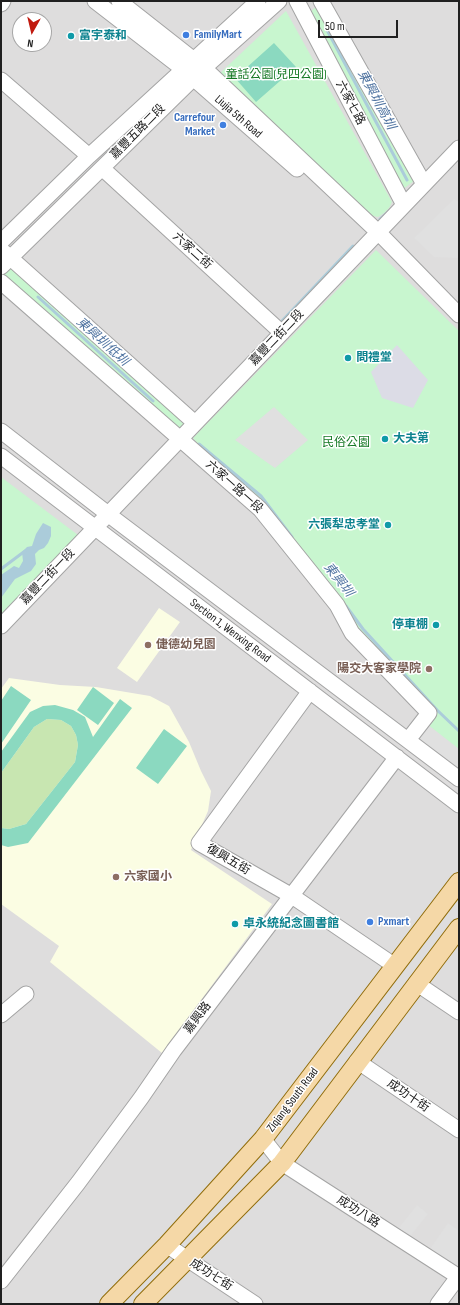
<!DOCTYPE html>
<html>
<head>
<meta charset="utf-8">
<style>
  body { margin:0 }
  #map { position:relative; width:460px; height:1305px; overflow:hidden; background:#f0ede7; font-family:"Sofia Sans Condensed",sans-serif }
  canvas { display:block }
  .frame { position:absolute; inset:0; border:2px solid #202020; pointer-events:none }
  .north { position:absolute; left:12px; top:12px; width:40px; height:40px; box-sizing:border-box; background:#fff; border:1px solid #a6a6a6; border-radius:50%; rotate:188deg; font-size:11px; font-weight:700; line-height:16px; text-align:center; color:#202020 }
  .north::after { content:''; display:block; margin:auto; width:14px; height:18px; background:#c11a0f; clip-path:polygon(50% 0,100% 100%,50% 72%,0 100%) }
  .scale { position:absolute; left:318px; top:20px; width:80px; height:18px; box-sizing:border-box; border:2px solid #202020; border-top:0; padding-left:5px; font-size:12px; line-height:14px; white-space:nowrap; color:#202020; -webkit-text-stroke:3px #fff; paint-order:stroke }
</style>
</head>
<body>
<div id="map">
<canvas width="460" height="1305"></canvas>
<div class="frame"></div>
<div class="north">N</div>
<div class="scale">50 m</div>
</div>
<script>
const c = document.querySelector('canvas').getContext('2d');
c.lineJoin = 'round';
function paint(path, color) {
  c.fillStyle = color;
  c.fill(path, 'evenodd');
}
function toPath(rows) {
  const path = new Path2D();
  for (const r of rows) {
    path.moveTo(r[0], r[1]);
    for (let i = 2; i < r.length; i += 2) path.lineTo(r[i], r[i + 1]);
  }
  return path;
}
function stroke(path, color, width, dash) {
  c.strokeStyle = color;
  c.lineWidth = width;
  c.lineCap = dash ? 'butt' : 'round';
  c.setLineDash(dash || []);
  c.stroke(path);
}
function write(font, color, halo, rows, align = 'center') {
  c.font = font + ' "Sofia Sans Condensed","Noto Sans TC",sans-serif';
  c.lineWidth = 3;
  c.setLineDash([]);
  c.textBaseline = 'middle';
  c.strokeStyle = halo;
  c.fillStyle = color;
  for (const [text, x, y, turn = 0] of rows) {
    c.save();
    c.translate(x, y);
    c.rotate((+turn || 0) * Math.PI / 180);
    c.textAlign = isNaN(turn) ? turn : align;
    if (halo) c.strokeText(text, 0, 0);
    c.fillText(text, 0, 0);
    c.restore();
  }
}
paint(toPath([
  [1,1,459,1,459,1304,1,1304],
  [20,20,44,20,44,44,20,44]
]), '#dedddd');
paint(toPath([
  [159,608,180,622,137,682,117,668],
  [9,678,60,685,96,687,150,696,169,706,189,742,201,771,211,791,208,811,191,850,272,904,162,1053,50,962,59,946,1,904,1,689]
]), '#fbfde3');
paint(toPath([
  [47,719,61,720,71,726,76,735,78,745,75,762,26,824,9,829,1,828,1,773,34,727]
]), '#c8e6b1');
paint(toPath([
  [318,5,414,181,403,189,309,13],
  [286,11,392,202,389,208,384,213,378,217,369,215,219,74],
  [376,250,459,331,459,779,408,740,429,714,193,438],
  [11,265,188,424,179,433,1,275],
  [1,477,78,535,1,617]
]), '#c8f6cf');
paint(toPath([
  [274,43,296,67,256,102,235,78],
  [11,686,31,700,1,744,1,701],
  [93,687,114,703,98,725,77,710],
  [120,699,132,708,28,843,8,847,1,845,1,828,9,829,26,824,75,762,78,745,76,735,71,726,61,720,47,719,34,727,1,773,1,752,30,712,43,706,55,705,73,710,85,717,93,737],
  [164,729,187,746,158,784,136,768]
]), '#8bd9c0');
paint(toPath([
  [454,199,459,202,459,258,434,257,414,238],
  [274,407,308,440,275,468,235,440],
  [427,724,459,749,459,774,415,740],
  [417,1205,428,1214,408,1239,397,1230],
  [448,1223,459,1231,459,1268,430,1249]
]), '#e0e0e0');
paint(toPath([
  [397,345,428,380,413,408,382,398,371,372]
]), '#dcdce6');
paint(toPath([
  [43,523,51,527,51,536,48,543,44,548,39,550,35,554,36,564,31,571,15,579,1,598,1,575,14,566,19,568,23,561,22,552,27,547,32,546,36,534]
]), '#abccda');
stroke(toPath([
  [327,30,407,180],
  [380,219,389,211],
  [38,297,153,401],
  [282,321,353,246],
  [199,444,261,496,292,537],
  [1,569,25,551],
  [346,606,363,629,437,710,459,731]
]), '#abccda', 3);
const minor = toPath([
  [95,1,183,69,297,169],
  [119,1,204,68,379,233,459,315],
  [297,1,404,205],
  [321,1,424,184],
  [1,4,3,1],
  [1,80,89,156],
  [102,168,282,333],
  [1,242,89,156,258,1],
  [4,252,195,423],
  [1,267,204,68,279,1],
  [1,282,260,509,337,605,352,633,429,713,408,740],
  [1,431,117,521,459,779],
  [1,456,459,805],
  [1,626,459,148],
  [310,691,199,843,292,896,395,966],
  [416,983,459,1012],
  [1,1015,26,994],
  [357,1061,459,1130],
  [263,1139,282,1163,459,1277],
  [167,1245,187,1259,255,1304],
  [1,1281,78,1183,141,1098,174,1050,397,757],
  [438,1304,458,1277]
]);
const major = toPath([
  [109,1304,167,1245,263,1139,459,882],
  [143,1304,282,1163,459,928]
]);
stroke(minor, '#a4a4a4', 17);
stroke(major, '#916d0b', 20);
stroke(minor, '#fff', 15);
stroke(major, '#f5d8a7', 18);
for (const [x, y, r, color] of [
  [186,35,4,"#3f7fe0"],
  [71,36,4,"#0f9aa8"],
  [223,125,4,"#3f7fe0"],
  [348,358,4,"#0f9aa8"],
  [385,439,4,"#0f9aa8"],
  [388,525,4,"#0f9aa8"],
  [436,625,4,"#0f9aa8"],
  [148,645,4,"#8d6e63"],
  [429,669,4,"#8d6e63"],
  [116,877,4,"#8d6e63"],
  [370,922,4,"#3f7fe0"],
  [235,924,4,"#0f9aa8"]
]) {
  const dot = new Path2D();
  dot.arc(x, y, r, 0, 2 * Math.PI);
  c.fillStyle = color;
  c.fill(dot);
  stroke(dot, '#fff', 1.5);
}
write('bold 12px', '#366cbe', '#fff', [
  ["FamilyMart",194,35],
  ["Carrefour",215,118,"right"],
  ["Market",215,132,"right"],
  ["Pxmart",378,922]
], 'left');
write('bold 12px', '#0d838f', '#fff', [
  ["富宇泰和",79,36],
  ["問禮堂",356,358],
  ["大夫第",393,439],
  ["六張犁忠孝堂",380,525,"right"],
  ["停車棚",428,625,"right"],
  ["卓永統紀念圖書館",243,924]
], 'left');
write('12px', '#147823', '#fff', [
  ["童話公園(兒四公園)",276,75],
  ["民俗公園",346,443]
]);
write('12px', '#202020', '#fff', [
  ["六家七路",350,103,62],
  ["Liujia 5th Road",238,117,41],
  ["嘉豐五路二段",138,132,-45],
  ["六家二街",192,251,42],
  ["嘉豐二街二段",277,338,-46],
  ["六家一路一段",234,487,42],
  ["嘉豐二街一段",48,577,-46],
  ["Section 1, Wenxing Road",230,631,37],
  ["復興五街",228,860,30],
  ["嘉興路",198,1018,-53],
  ["成功十街",408,1096,34],
  ["Ziqiang South Road",293,1100,-53],
  ["成功八路",358,1212,33],
  ["成功七街",211,1275,33]
]);
write('bold 12px', '#785e54', '#fff', [
  ["倢德幼兒園",156,645],
  ["陽交大客家學院",421,669,"right"],
  ["六家國小",124,877]
], 'left');
write('italic 13px', '#5074a1', '#fff', [
  ["東興圳高圳",376,100,62],
  ["東興圳低圳",102,342,42],
  ["東興圳",338,580,52]
]);
</script>
</body>
</html>
